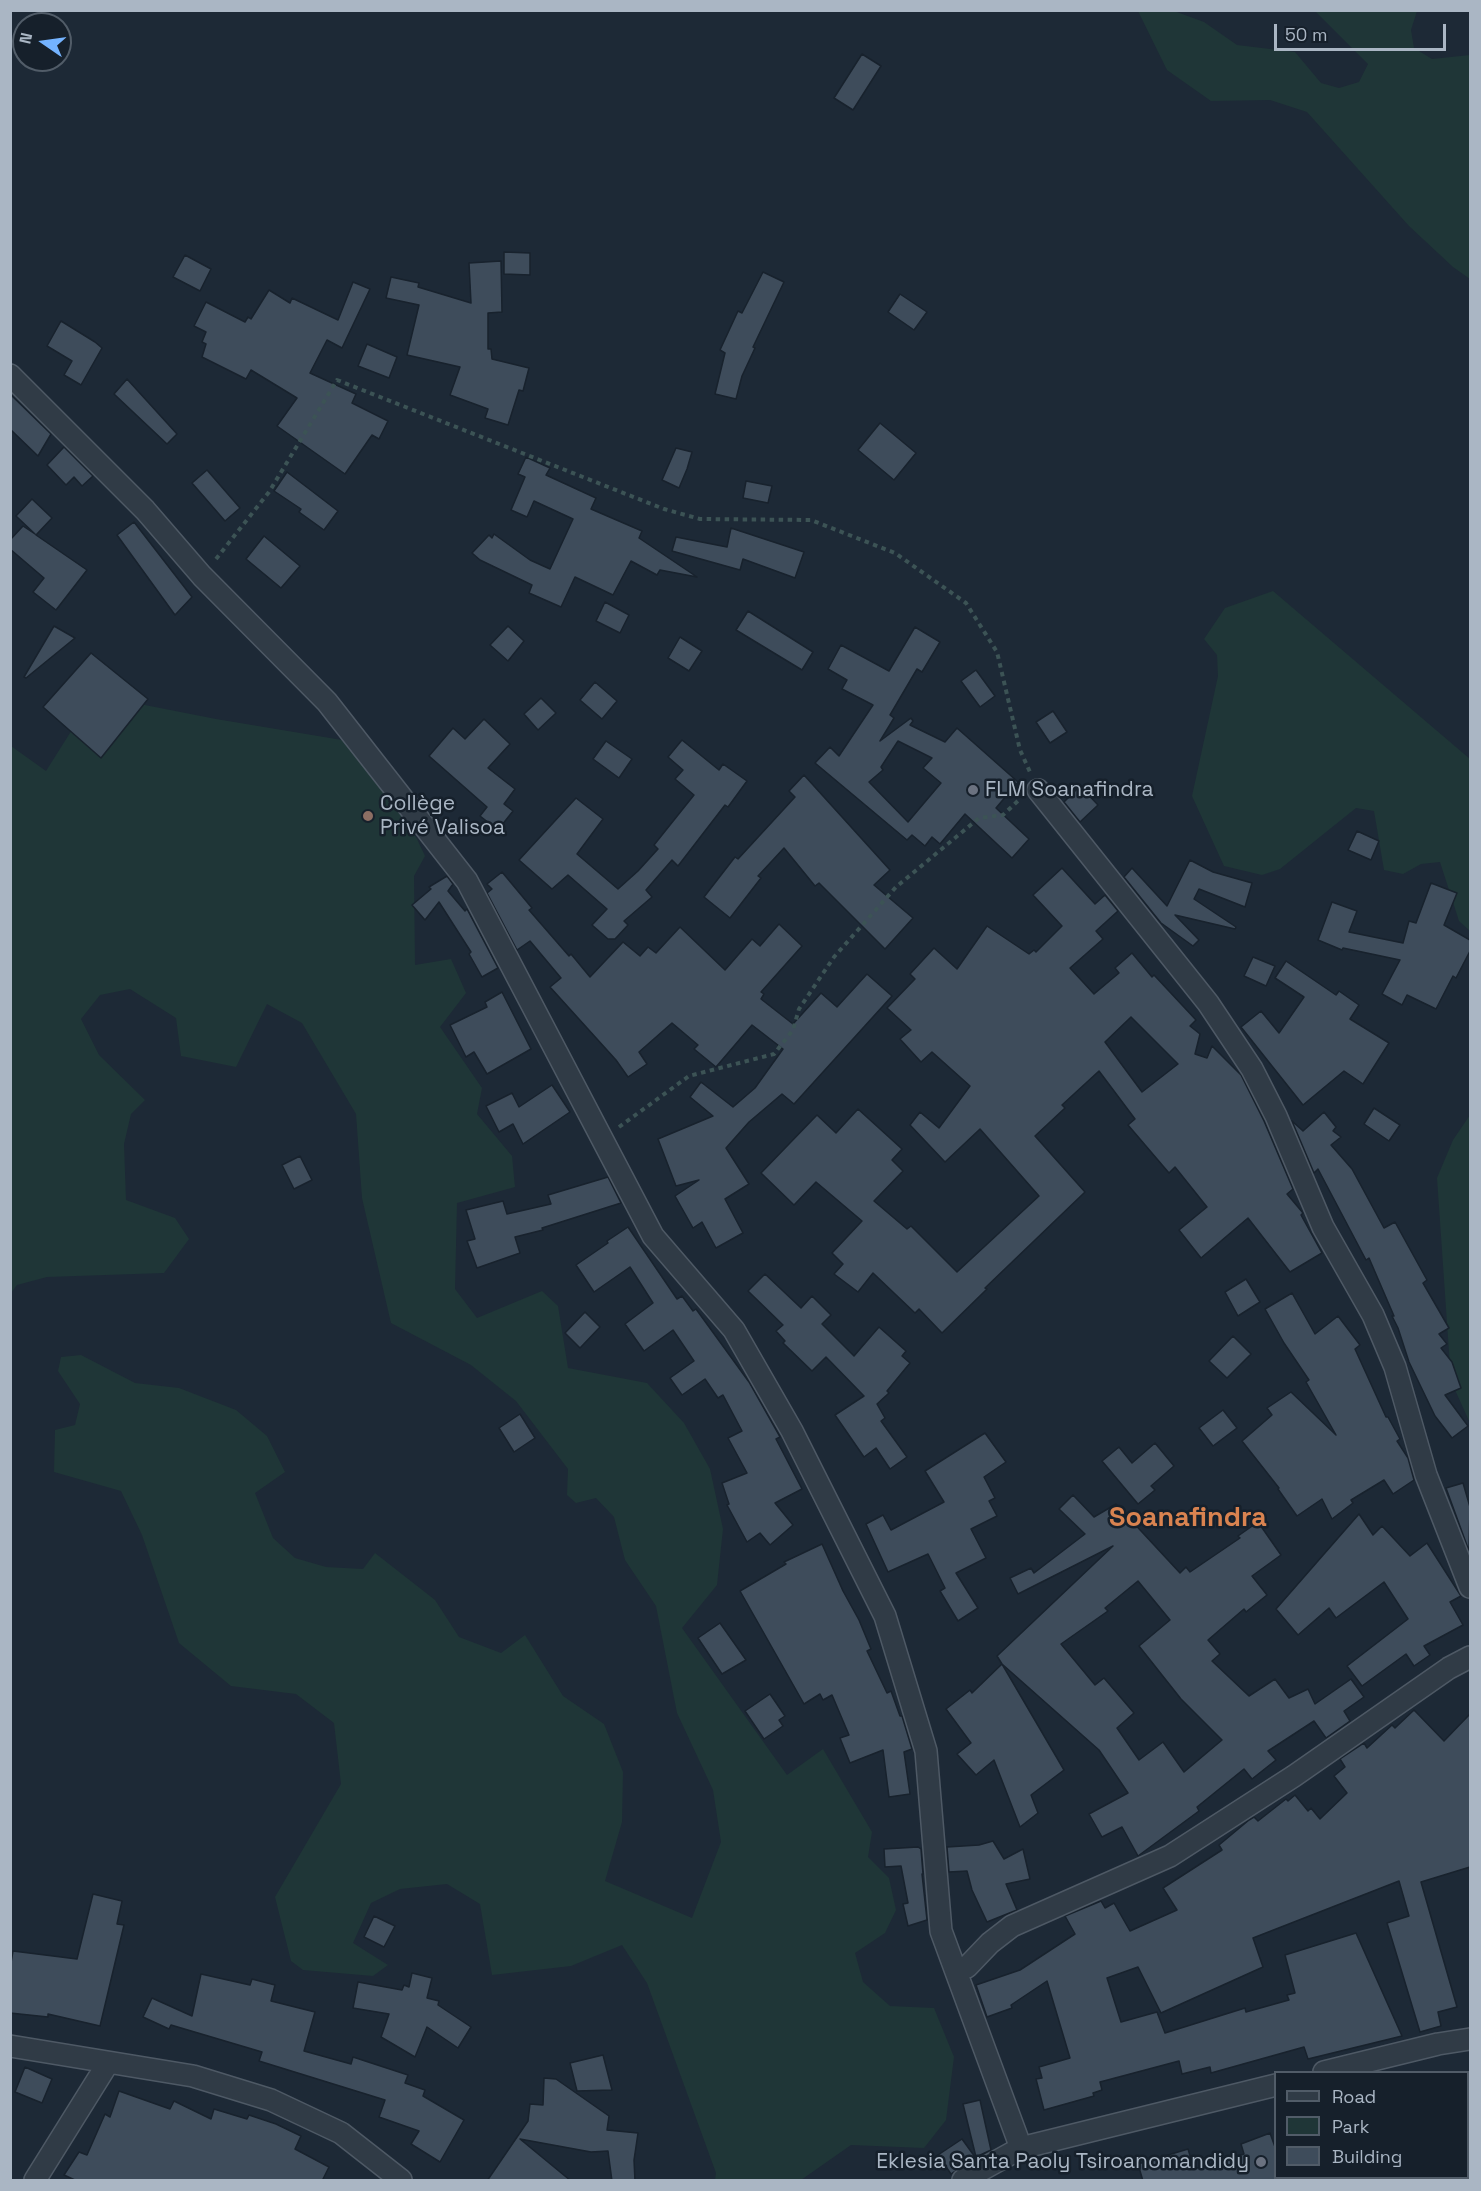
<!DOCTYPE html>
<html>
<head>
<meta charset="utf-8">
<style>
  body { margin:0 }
  #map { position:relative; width:1481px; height:2191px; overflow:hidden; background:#1d2936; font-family:"Space Grotesk",sans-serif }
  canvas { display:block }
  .frame { position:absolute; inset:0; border:12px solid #aab6c4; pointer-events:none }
  .legend { position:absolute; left:1274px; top:2071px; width:195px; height:108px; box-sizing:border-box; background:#16202b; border:2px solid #515c68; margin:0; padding:8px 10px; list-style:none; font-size:18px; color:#aab6c4 }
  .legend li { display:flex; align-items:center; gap:12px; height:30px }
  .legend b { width:30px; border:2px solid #515c68 }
  .north { position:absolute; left:12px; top:12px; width:60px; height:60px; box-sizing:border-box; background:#16202b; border:2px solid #515c68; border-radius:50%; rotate:283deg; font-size:16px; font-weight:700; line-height:24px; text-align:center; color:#aab6c4 }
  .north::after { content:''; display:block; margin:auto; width:21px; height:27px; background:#74b3ff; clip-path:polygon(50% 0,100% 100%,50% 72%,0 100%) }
  .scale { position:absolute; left:1274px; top:24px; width:172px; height:27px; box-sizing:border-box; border:3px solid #aab6c4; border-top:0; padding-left:8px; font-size:18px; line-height:21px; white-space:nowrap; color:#aab6c4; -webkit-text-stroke:4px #16202b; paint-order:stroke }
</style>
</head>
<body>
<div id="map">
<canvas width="1481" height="2191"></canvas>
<div class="frame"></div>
<ul class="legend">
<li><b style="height:8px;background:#303b46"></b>Road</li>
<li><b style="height:16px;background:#1f3637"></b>Park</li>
<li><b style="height:16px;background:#3e4c5b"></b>Building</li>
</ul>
<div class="north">N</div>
<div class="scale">50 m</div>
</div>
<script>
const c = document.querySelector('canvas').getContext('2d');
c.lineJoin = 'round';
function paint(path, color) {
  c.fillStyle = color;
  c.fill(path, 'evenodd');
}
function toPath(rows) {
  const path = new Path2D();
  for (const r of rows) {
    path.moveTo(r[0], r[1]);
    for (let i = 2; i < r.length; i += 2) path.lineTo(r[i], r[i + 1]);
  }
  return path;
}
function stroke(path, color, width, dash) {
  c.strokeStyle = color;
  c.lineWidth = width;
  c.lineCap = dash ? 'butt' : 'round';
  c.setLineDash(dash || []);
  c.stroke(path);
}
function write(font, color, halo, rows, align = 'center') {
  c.font = font + ' "Space Grotesk",sans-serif';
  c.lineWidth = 5;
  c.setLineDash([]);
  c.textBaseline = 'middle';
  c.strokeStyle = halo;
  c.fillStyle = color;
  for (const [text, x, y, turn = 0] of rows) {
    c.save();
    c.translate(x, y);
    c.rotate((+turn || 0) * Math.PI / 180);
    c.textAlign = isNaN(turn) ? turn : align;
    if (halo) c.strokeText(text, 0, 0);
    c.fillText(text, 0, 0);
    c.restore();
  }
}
paint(toPath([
  [1138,11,1174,11,1204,22,1237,45,1295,52,1321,83,1339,88,1359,82,1368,64,1315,11,1417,11,1411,30,1414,48,1432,59,1470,55,1470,279,1453,267,1409,226,1307,112,1270,100,1211,101,1167,70],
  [1273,591,1470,759,1470,931,1459,921,1440,862,1421,864,1403,874,1384,870,1374,811,1356,808,1280,869,1262,875,1224,866,1192,796,1218,676,1217,655,1204,639,1225,608],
  [94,695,216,719,342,740,374,777,417,839,425,856,414,876,415,965,451,959,466,993,440,1027,482,1088,477,1114,512,1156,515,1187,457,1203,455,1289,477,1318,542,1291,558,1306,568,1368,647,1383,684,1423,710,1469,723,1529,717,1585,682,1628,787,1775,823,1749,872,1832,868,1857,889,1878,896,1910,885,1933,855,1953,863,1982,890,2006,934,2008,954,2057,946,2120,924,2148,851,2145,801,2180,715,2180,716,2173,647,1983,622,1945,571,1966,492,1975,480,1904,447,1884,400,1889,371,1903,353,1943,388,1965,373,1976,303,1970,291,1961,275,1897,341,1784,334,1723,296,1694,231,1686,179,1643,142,1535,121,1491,54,1472,55,1430,75,1425,80,1404,58,1371,61,1357,81,1355,135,1383,179,1388,236,1410,267,1436,285,1472,255,1493,273,1538,295,1558,326,1567,363,1569,375,1553,435,1600,459,1637,501,1653,525,1635,563,1696,604,1724,623,1772,622,1822,605,1881,692,1918,721,1842,713,1790,677,1713,656,1606,625,1560,614,1517,596,1498,576,1503,567,1495,568,1469,516,1401,471,1365,391,1323,362,1198,356,1114,302,1023,267,1004,236,1067,181,1056,176,1018,130,989,100,995,81,1019,99,1055,145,1100,131,1114,124,1144,126,1200,175,1218,189,1239,164,1273,47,1277,17,1285,11,1293,11,746,46,771],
  [1470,1115,1470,1423,1451,1381,1437,1178,1453,1140]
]), '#1f3637');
const building = toPath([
  [862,54,881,66,853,110,834,98,862,54],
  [504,252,530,253,530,275,504,274,504,252],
  [185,255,211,269,200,291,173,277,185,255],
  [501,261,502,312,488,313,488,349,491,349,492,359,529,368,523,391,519,390,508,425,485,418,488,409,450,395,460,367,407,355,419,305,386,298,391,277,419,283,418,287,471,303,469,263,501,261],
  [763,272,784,282,753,347,755,348,742,376,736,399,715,394,725,353,720,350,738,311,742,313,763,272],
  [353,282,370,289,342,348,327,340,310,373,356,394,352,403,388,421,379,439,372,435,345,474,277,426,297,398,251,370,246,379,202,357,206,344,202,342,206,332,194,326,206,302,245,322,248,317,251,319,269,290,290,303,292,298,338,320,353,282],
  [900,294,927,312,914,330,888,312,900,294],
  [61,321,95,342,102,348,81,385,64,375,72,361,47,346,61,321],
  [367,344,397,357,389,378,358,366,367,344],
  [127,379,177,434,167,444,114,394,127,379],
  [10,394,51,434,38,456,10,429,10,394],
  [880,423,916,453,894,480,858,450,880,423],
  [64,447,93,476,82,486,74,477,66,485,47,465,64,447],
  [676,448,692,452,687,469,679,488,662,480,676,448],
  [526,457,550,468,546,475,596,498,591,509,642,531,639,538,697,577,660,570,657,575,631,561,613,595,575,577,561,607,529,593,532,585,480,560,472,553,489,535,492,538,494,534,530,560,550,569,573,519,534,501,527,517,511,510,525,477,518,474,526,457],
  [207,470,240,508,225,521,192,483,207,470],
  [287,472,338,511,324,530,299,512,301,509,274,491,287,472],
  [746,481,772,486,768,503,743,498,746,481],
  [32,499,52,518,36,535,87,570,56,610,33,592,44,578,10,549,10,540,23,526,35,534,16,516,32,499],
  [134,522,192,597,175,615,117,535,134,522],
  [731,528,804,552,795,578,743,559,740,570,672,551,676,537,727,547,731,528],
  [264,536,300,566,281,588,246,559,264,536],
  [605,602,629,615,620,633,596,621,605,602],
  [748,611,813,652,802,670,736,630,748,611],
  [54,626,75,638,26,678,24,677,54,626],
  [508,626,524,641,508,661,490,645,508,626],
  [915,627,940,642,922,672,917,669,890,715,894,718,880,741,911,718,913,721,910,725,945,742,957,728,1018,782,996,808,1029,839,1012,858,965,814,940,844,932,837,925,846,912,835,907,840,815,763,830,747,839,756,873,705,842,689,847,680,828,669,841,645,889,671,915,627],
  [898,741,932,758,923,768,941,783,908,822,869,782,883,770,881,767,898,741],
  [680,637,702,651,689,671,668,658,680,637],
  [91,653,148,699,101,758,43,707,91,653],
  [976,670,995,696,980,707,961,681,976,670],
  [595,682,617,701,602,719,580,700,595,682],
  [541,698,556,713,538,730,524,714,541,698],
  [1053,711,1067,732,1050,743,1036,722,1053,711],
  [484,719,510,744,488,768,515,789,504,804,513,811,498,830,480,816,487,807,429,756,453,728,465,739,484,719],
  [682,740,719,770,723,764,747,781,728,807,725,805,678,866,672,860,646,890,652,897,624,921,628,925,615,939,608,939,592,925,607,909,568,875,552,889,519,860,576,798,603,819,577,854,618,889,638,871,658,849,654,845,694,795,675,779,683,770,668,757,682,740],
  [606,741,632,759,619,778,593,759,606,741],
  [804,775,890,870,874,885,913,918,885,949,819,883,815,886,784,848,758,876,761,878,730,918,704,897,735,857,738,859,795,797,789,791,804,775],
  [1080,786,1098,805,1080,822,1064,802,1080,786],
  [1357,831,1379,841,1371,860,1348,850,1357,831],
  [1190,860,1213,872,1252,883,1245,907,1199,889,1194,899,1236,927,1235,929,1175,915,1199,940,1193,946,1161,923,1124,877,1132,868,1167,906,1190,860],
  [1062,868,1095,904,1105,895,1118,911,1096,931,1103,939,1070,968,1094,994,1119,973,1115,968,1132,953,1152,977,1154,975,1196,1020,1190,1026,1200,1034,1195,1054,1207,1058,1212,1046,1241,1075,1264,1121,1293,1189,1287,1194,1303,1213,1301,1215,1322,1253,1290,1272,1248,1218,1201,1258,1179,1230,1207,1207,1175,1167,1169,1173,1128,1125,1135,1119,1099,1071,1062,1105,1065,1108,1035,1136,1085,1192,985,1288,987,1289,942,1333,919,1309,915,1313,873,1273,858,1292,834,1274,843,1264,832,1253,862,1221,816,1182,794,1205,761,1173,817,1115,836,1133,858,1109,902,1149,892,1160,903,1171,874,1201,907,1229,911,1226,957,1272,1039,1196,980,1129,945,1162,910,1125,920,1112,939,1128,970,1086,932,1052,921,1062,900,1039,911,1030,887,1008,915,979,910,974,934,948,957,969,987,926,1029,954,1034,950,1036,952,1062,926,1033,895,1062,868],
  [1131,1017,1178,1064,1142,1092,1105,1042,1131,1017],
  [502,872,532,908,529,910,569,956,571,954,590,977,623,942,640,956,648,947,656,953,680,927,725,970,752,939,760,946,779,924,802,946,761,992,764,994,761,999,793,1024,821,993,837,1007,867,974,892,996,794,1104,782,1094,749,1122,726,1148,749,1184,725,1199,743,1233,716,1248,702,1222,693,1228,675,1196,699,1180,676,1186,658,1139,713,1116,690,1097,701,1082,733,1107,755,1088,783,1049,752,1025,716,1067,694,1049,698,1045,672,1023,639,1052,647,1064,628,1077,616,1060,550,987,561,978,530,941,517,950,487,893,492,889,487,884,502,872],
  [447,876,453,884,448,891,465,911,467,909,498,968,482,977,469,954,471,952,439,902,425,920,412,905,431,889,429,887,447,876],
  [1431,883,1457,893,1444,925,1470,940,1470,951,1456,978,1453,976,1436,1009,1407,995,1402,1005,1382,994,1400,960,1343,948,1342,950,1318,940,1332,902,1357,911,1349,932,1403,943,1409,921,1416,923,1431,883],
  [1253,957,1275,966,1266,986,1244,976,1253,957],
  [1286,961,1336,995,1339,991,1359,1005,1350,1019,1389,1043,1363,1084,1344,1071,1303,1105,1241,1027,1261,1011,1279,1033,1304,997,1275,978,1286,961],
  [502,992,531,1049,487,1074,474,1052,466,1057,450,1025,487,1007,485,1002,502,992],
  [552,1085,570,1112,523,1144,513,1124,499,1132,486,1106,512,1093,519,1107,552,1085],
  [1374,1108,1400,1125,1389,1141,1364,1124,1374,1108],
  [1324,1112,1336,1127,1333,1131,1341,1137,1331,1145,1352,1169,1384,1228,1395,1222,1427,1280,1423,1283,1449,1328,1439,1334,1447,1344,1441,1348,1452,1362,1461,1388,1445,1395,1468,1426,1452,1438,1435,1416,1409,1362,1398,1328,1392,1316,1394,1316,1369,1258,1366,1260,1318,1169,1314,1173,1292,1121,1303,1131,1324,1112],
  [300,1156,312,1180,294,1189,282,1165,300,1156],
  [608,1177,621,1203,542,1228,543,1230,515,1237,520,1253,477,1268,467,1241,475,1239,466,1210,503,1201,507,1214,551,1204,548,1195,608,1177],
  [628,1227,677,1299,682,1296,693,1311,696,1309,749,1382,780,1437,776,1439,802,1489,775,1503,793,1525,770,1545,760,1533,747,1542,727,1505,729,1504,722,1483,747,1473,728,1438,742,1431,723,1395,718,1398,705,1379,682,1395,670,1378,694,1361,673,1330,644,1351,625,1324,653,1303,630,1267,594,1292,576,1265,608,1243,607,1241,628,1227],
  [765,1274,801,1308,812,1296,831,1315,822,1324,854,1356,879,1327,906,1351,902,1356,910,1363,887,1391,889,1393,877,1404,885,1418,881,1421,907,1457,890,1469,876,1448,864,1457,835,1415,864,1396,826,1357,812,1371,783,1343,785,1341,776,1331,783,1325,748,1291,765,1274],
  [1246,1279,1260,1302,1238,1316,1225,1292,1246,1279],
  [1292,1293,1315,1334,1338,1316,1360,1345,1355,1349,1386,1417,1388,1417,1400,1439,1397,1441,1408,1458,1414,1480,1393,1494,1384,1480,1351,1500,1353,1503,1332,1519,1322,1499,1297,1516,1278,1489,1279,1488,1242,1441,1272,1415,1267,1408,1291,1392,1336,1435,1306,1382,1309,1380,1284,1343,1265,1309,1292,1293],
  [585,1312,600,1327,580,1348,565,1333,585,1312],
  [1233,1336,1251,1354,1227,1378,1209,1361,1233,1336],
  [1223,1410,1237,1428,1213,1446,1199,1428,1223,1410],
  [520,1414,535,1438,514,1452,499,1428,520,1414],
  [985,1433,1006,1462,984,1477,995,1498,989,1501,997,1516,971,1529,986,1558,956,1573,978,1608,958,1621,940,1591,945,1588,928,1554,888,1572,866,1524,883,1515,891,1530,944,1502,925,1471,985,1433],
  [1155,1443,1174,1466,1151,1486,1155,1490,1138,1504,1102,1461,1119,1447,1132,1463,1155,1443],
  [1463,1483,1470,1507,1469,1551,1446,1488,1463,1483],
  [1073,1495,1094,1517,1116,1504,1180,1573,1186,1567,1190,1572,1240,1538,1238,1536,1258,1522,1281,1555,1252,1576,1267,1595,1246,1612,1244,1609,1208,1640,1220,1654,1212,1661,1249,1696,1275,1679,1289,1698,1308,1689,1315,1704,1351,1679,1364,1697,1344,1711,1350,1721,1326,1738,1314,1721,1268,1751,1276,1760,1252,1779,1244,1769,1197,1807,1199,1811,1138,1856,1122,1827,1102,1837,1089,1814,1128,1793,1099,1750,1002,1664,997,1656,1113,1546,1018,1594,1010,1578,1031,1568,1034,1573,1085,1534,1059,1509,1073,1495],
  [1138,1581,1170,1620,1139,1646,1181,1699,1222,1740,1184,1772,1163,1742,1139,1760,1117,1728,1134,1713,1104,1678,1095,1685,1061,1644,1108,1611,1105,1608,1138,1581],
  [1359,1514,1373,1535,1382,1526,1410,1556,1427,1543,1461,1596,1450,1602,1463,1625,1424,1646,1430,1655,1414,1666,1406,1654,1362,1686,1347,1666,1408,1619,1384,1582,1336,1618,1329,1608,1298,1635,1276,1609,1359,1514],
  [822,1544,843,1591,859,1620,871,1649,867,1651,887,1693,891,1691,900,1716,902,1716,912,1749,904,1752,910,1794,889,1797,883,1750,850,1763,840,1738,849,1735,832,1695,823,1700,820,1694,804,1704,740,1591,786,1564,784,1562,822,1544],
  [720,1623,746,1660,722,1674,698,1638,720,1623],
  [1002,1664,1064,1770,1031,1795,1038,1813,1020,1827,994,1760,976,1775,957,1754,971,1743,946,1709,970,1690,972,1693,1002,1664],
  [770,1694,785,1716,779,1720,783,1726,764,1739,745,1711,770,1694],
  [1414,1710,1444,1741,1470,1714,1470,1867,1421,1882,1457,2007,1438,2012,1441,2026,1420,2032,1387,1923,1409,1916,1399,1881,1253,1938,1263,1967,1161,2013,1138,1967,1107,1978,1121,2022,1157,2012,1165,2033,1245,2008,1246,2012,1289,2000,1287,1995,1295,1993,1285,1955,1356,1933,1402,2036,1308,2059,1304,2047,1211,2073,1210,2067,1182,2074,1179,2061,1100,2082,1102,2090,1093,2093,1094,2096,1044,2110,1036,2079,1042,2078,1039,2067,1070,2058,1047,1981,1011,2005,1012,2008,987,2017,976,1985,1020,1970,1075,1934,1065,1916,1101,1901,1105,1908,1114,1903,1130,1931,1177,1910,1163,1888,1222,1850,1219,1845,1249,1820,1254,1817,1258,1821,1286,1799,1288,1801,1295,1795,1308,1811,1311,1808,1320,1819,1347,1793,1334,1776,1345,1767,1340,1759,1364,1743,1367,1748,1392,1725,1395,1728,1414,1710],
  [993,1841,1004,1859,1023,1849,1030,1879,1006,1884,1017,1910,987,1922,972,1890,967,1871,949,1872,947,1847,979,1845,993,1841],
  [918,1847,921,1849,923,1874,922,1874,927,1920,908,1926,903,1904,908,1903,901,1866,885,1867,884,1849,918,1847],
  [93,1894,122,1901,117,1924,124,1925,100,2026,48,2014,48,2017,10,2013,10,1968,13,1951,77,1959,93,1894],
  [374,1916,395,1926,384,1947,364,1937,374,1916],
  [412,1973,432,1978,427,1998,439,2001,438,2005,471,2027,458,2048,427,2027,415,2057,381,2037,389,2014,353,2008,358,1982,402,1990,404,1985,409,1987,412,1973],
  [201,1974,250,1985,252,1979,275,1985,271,2001,315,2012,304,2051,351,2064,353,2057,408,2075,405,2083,425,2090,423,2096,464,2120,440,2162,411,2144,419,2131,379,2117,385,2100,259,2061,262,2052,171,2025,169,2029,143,2017,152,1998,192,2016,201,1974],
  [603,2055,612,2090,577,2091,570,2063,603,2055],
  [25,2067,52,2079,42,2103,15,2092,25,2067],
  [544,2078,556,2079,609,2116,607,2130,638,2133,634,2160,635,2181,612,2181,608,2151,591,2152,520,2139,571,2181,487,2181,528,2121,530,2104,543,2105,544,2078],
  [119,2091,170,2109,174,2101,211,2119,214,2109,247,2119,249,2115,276,2124,301,2136,295,2149,329,2167,322,2181,77,2181,64,2175,79,2152,87,2155,105,2114,110,2117,119,2091],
  [980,2100,991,2150,976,2157,963,2104,980,2100],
  [1270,2133,1275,2147,1275,2181,1143,2181,1138,2164,1188,2149,1194,2169,1244,2154,1241,2144,1270,2133],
  [962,2139,975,2157,951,2174,938,2155,962,2139]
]);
paint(building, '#3e4c5b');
stroke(building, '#18222d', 1.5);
const minor = toPath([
  [10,375,145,510,202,576,327,702,467,881,653,1236,734,1330,792,1431,885,1616,926,1751,941,1931,1021,2148],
  [1038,790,1208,1003,1252,1069,1276,1116,1323,1227,1373,1315,1395,1367,1426,1475,1470,1587],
  [967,1967,990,1943,1012,1926,1170,1856,1294,1776,1449,1668,1470,1657],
  [10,2046,193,2076,271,2100,341,2133,401,2180],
  [1324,2072,1438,2044,1470,2039],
  [35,2180,108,2063],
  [963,2180,1021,2148,1276,2085]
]);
stroke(minor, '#4e5965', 24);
stroke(toPath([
  [216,559,269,492,337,380,664,509,700,519,811,520,895,553,966,603,997,652,1020,750,1030,772],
  [619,1127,689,1076,774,1054,793,1030,799,1009,834,957,896,887,979,818,1003,815,1020,799]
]), '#3c5355', 4, [4.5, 4.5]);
stroke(minor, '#303b46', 21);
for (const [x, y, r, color] of [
  [973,790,6,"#6b7280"],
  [368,816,6,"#8d6e63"],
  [1261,2162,6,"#6b7280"]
]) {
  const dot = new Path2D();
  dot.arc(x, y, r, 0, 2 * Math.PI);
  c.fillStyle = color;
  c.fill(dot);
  stroke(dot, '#16202b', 2);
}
write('21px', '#aab6c4', '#16202b', [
  ["FLM Soanafindra",985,790],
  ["Collège",380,804],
  ["Privé Valisoa",380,828],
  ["Eklesia Santa Paoly Tsiroanomandidy",1249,2162,"right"]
], 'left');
write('bold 27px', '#d98350', '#16202b', [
  ["Soanafindra",1188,1519]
]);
</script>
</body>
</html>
